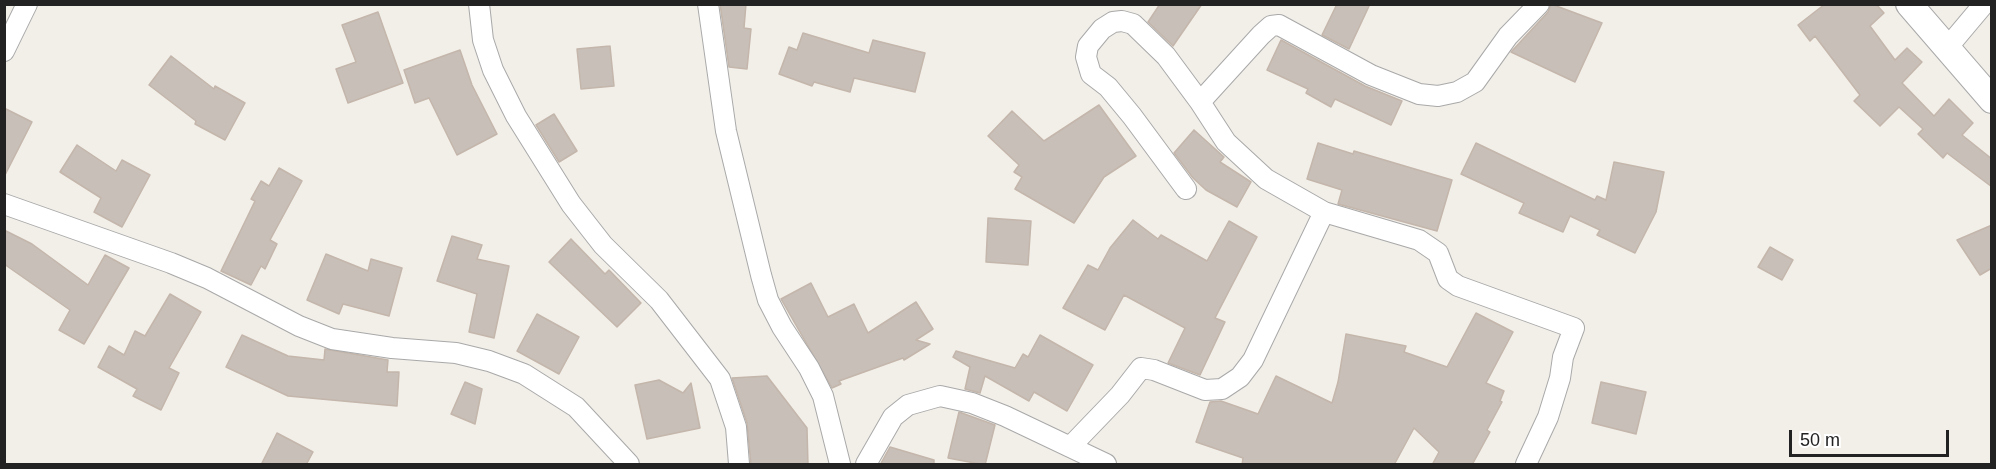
<!DOCTYPE html>
<html>
<head>
<meta charset="utf-8">
<style>
  body { margin:0 }
  #map { position:relative; width:1996px; height:469px; overflow:hidden; background:#f2efe9; font-family:Helvetica,sans-serif }
  canvas { display:block }
  .frame { position:absolute; inset:0; border:6px solid #222; pointer-events:none }
  .scale { position:absolute; left:1789px; top:430px; width:160px; height:27px; box-sizing:border-box; border:3px solid #222; border-top:0; padding-left:8px; font-size:18px; line-height:21px; white-space:nowrap; color:#222; -webkit-text-stroke:4px #fff; paint-order:stroke }
</style>
</head>
<body>
<div id="map">
<canvas width="1996" height="469"></canvas>
<div class="frame"></div>
<div class="scale">50 m</div>
</div>
<script>
const c = document.querySelector('canvas').getContext('2d');
c.lineJoin = 'round';
function paint(path, color) {
  c.fillStyle = color;
  c.fill(path, 'evenodd');
}
function toPath(rows) {
  const path = new Path2D();
  for (const r of rows) {
    path.moveTo(r[0], r[1]);
    for (let i = 2; i < r.length; i += 2) path.lineTo(r[i], r[i + 1]);
  }
  return path;
}
function stroke(path, color, width, dash) {
  c.strokeStyle = color;
  c.lineWidth = width;
  c.lineCap = dash ? 'butt' : 'round';
  c.setLineDash(dash || []);
  c.stroke(path);
}
const building = toPath([
  [720,4,746,4,744,28,751,29,747,69,729,67,720,4],
  [1160,4,1202,4,1173,46,1148,22,1160,4],
  [1337,4,1370,4,1349,49,1322,35,1337,4],
  [1551,4,1602,23,1575,82,1511,52,1548,12,1551,4],
  [1825,4,1876,4,1884,13,1870,26,1895,60,1907,48,1922,62,1902,83,1934,116,1949,99,1973,123,1962,135,1992,159,1992,187,1947,153,1943,158,1918,134,1923,129,1899,107,1880,126,1854,101,1860,95,1815,36,1810,41,1798,25,1825,4],
  [378,12,403,83,348,103,336,69,356,62,342,25,378,12],
  [803,33,869,53,873,40,925,53,915,92,854,78,850,92,814,82,812,86,779,74,789,47,797,50,803,33],
  [1281,40,1365,86,1402,101,1391,125,1335,99,1331,107,1306,93,1308,89,1267,70,1281,40],
  [610,46,614,86,581,89,577,49,610,46],
  [460,50,472,85,497,134,457,155,429,98,415,103,404,70,460,50],
  [171,56,214,89,215,86,245,103,225,140,195,124,196,121,149,85,171,56],
  [1099,105,1136,156,1104,177,1074,223,1015,189,1022,177,1014,172,1019,165,988,136,1012,111,1044,141,1099,105],
  [4,108,32,122,4,177,4,108],
  [554,114,577,151,559,162,536,125,554,114],
  [1194,130,1224,157,1220,162,1251,182,1237,207,1206,190,1193,178,1174,153,1194,130],
  [1318,143,1353,154,1354,151,1452,180,1437,231,1338,204,1342,190,1307,179,1318,143],
  [1476,143,1595,200,1597,196,1606,200,1614,162,1664,172,1656,212,1635,253,1597,235,1600,230,1570,216,1563,232,1519,213,1524,203,1461,174,1476,143],
  [77,145,116,171,122,160,150,175,122,227,94,212,101,198,60,172,77,145],
  [279,168,302,181,270,240,277,244,265,269,261,266,251,285,221,271,255,201,251,199,261,181,269,186,279,168],
  [988,218,1031,221,1028,265,986,262,988,218],
  [1133,220,1158,239,1161,235,1207,261,1229,221,1257,237,1215,318,1225,322,1200,375,1168,363,1185,328,1124,295,1105,330,1063,308,1088,265,1098,270,1110,248,1133,220],
  [1992,225,1992,268,1980,275,1957,240,1992,225],
  [4,230,32,244,88,285,105,255,129,268,84,344,59,330,70,310,4,264,4,230],
  [452,236,482,245,477,259,509,266,494,338,469,332,477,294,437,281,452,236],
  [571,239,605,274,609,270,641,303,617,327,549,262,571,239],
  [1770,247,1793,260,1782,280,1758,267,1770,247],
  [326,254,368,271,371,259,402,268,389,316,343,304,339,314,307,300,326,254],
  [811,283,828,317,854,304,868,333,916,302,933,329,916,340,930,344,904,360,903,358,839,381,841,384,832,388,781,299,811,283],
  [170,294,201,312,169,368,179,373,161,410,133,396,137,389,98,367,109,346,124,355,135,331,145,336,170,294],
  [1476,313,1513,332,1486,383,1504,391,1500,401,1502,402,1487,430,1490,432,1472,465,1432,465,1439,452,1414,428,1394,465,1242,465,1243,458,1196,442,1210,402,1221,401,1258,414,1276,376,1332,403,1338,382,1346,334,1406,346,1404,352,1447,367,1476,313],
  [537,314,579,337,559,374,517,351,537,314],
  [242,335,288,356,324,360,325,349,388,360,387,372,399,372,397,406,288,396,226,367,242,335],
  [1040,335,1093,365,1067,411,1034,392,1029,401,985,376,980,393,965,389,970,367,953,357,956,351,1015,368,1023,354,1028,357,1040,335],
  [767,376,807,428,808,465,751,465,747,423,732,378,767,376],
  [659,380,683,393,691,383,700,428,647,439,635,385,659,380],
  [465,382,482,389,475,424,451,414,465,382],
  [1601,382,1646,392,1636,434,1592,423,1601,382],
  [959,412,995,425,985,465,948,458,959,412],
  [277,433,313,452,306,465,261,465,277,433],
  [890,447,934,460,934,465,880,465,890,447]
]);
paint(building, '#c7bfb8');
stroke(building, '#c4b6ab', 1.5);
const minor = toPath([
  [479,4,483,40,493,70,516,116,571,204,603,245,659,300,720,379,736,427,739,464],
  [708,4,726,131,761,275,768,300,782,327,809,368,823,396,840,464],
  [1947,48,1984,4],
  [4,51,27,4],
  [1186,189,1132,116,1108,87,1091,74,1086,57,1088,46,1102,29,1113,22,1122,21,1133,24,1166,56,1200,102,1261,35,1271,26,1279,25,1371,75,1419,94,1438,96,1457,92,1475,82,1508,36,1539,4],
  [4,204,171,263,207,278,299,326,332,339,392,348,456,353,489,361,524,374,576,407,629,464],
  [1324,212,1419,240,1438,253,1448,279,1458,286,1574,328,1563,357,1560,378,1548,417,1526,464],
  [1070,447,1120,395,1141,368,1154,370,1205,390,1222,389,1240,377,1253,360,1324,212,1266,179,1226,142,1200,102],
  [866,464,893,417,908,405,940,396,972,403,1005,416,1106,464]
]);
const tertiary = toPath([
  [1909,4,1992,100]
]);
stroke(minor, '#a9a9a9', 22);
stroke(tertiary, '#a9a9a9', 28);
stroke(minor, '#fff', 20);
stroke(tertiary, '#fff', 26);
</script>
</body>
</html>
